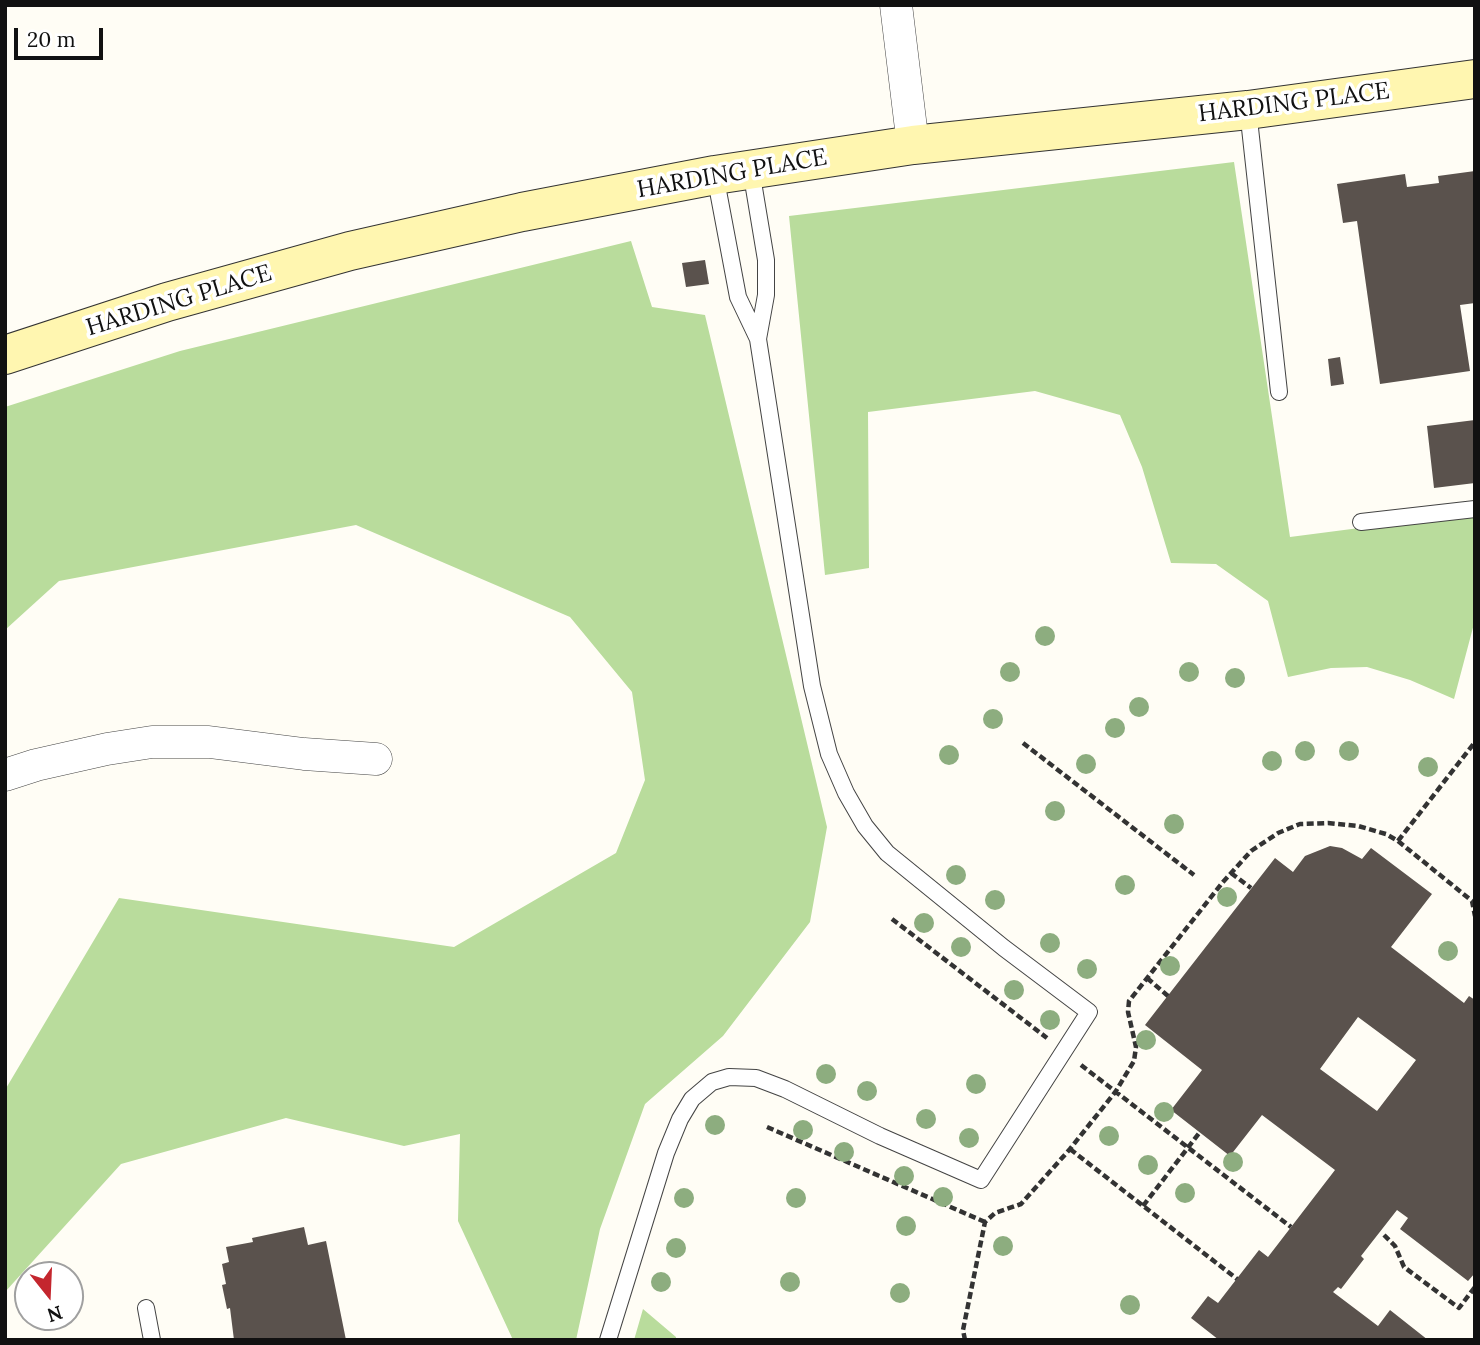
<!DOCTYPE html>
<html>
<head>
<meta charset="utf-8">
<style>
  body { margin:0 }
  #map { position:relative; width:1480px; height:1345px; overflow:hidden; background:#fffdf5; font-family:Lora,serif }
  canvas { display:block }
  .frame { position:absolute; inset:0; border:7px solid #111; pointer-events:none }
  .north { position:absolute; left:14px; top:1261px; width:70px; height:70px; box-sizing:border-box; background:#fff; border:2px solid #a0a0a0; border-radius:50%; rotate:162deg; font-size:19px; font-weight:700; line-height:28px; text-align:center; color:#111 }
  .north::after { content:''; display:block; margin:auto; width:24px; height:32px; background:#c4262e; clip-path:polygon(50% 0,100% 100%,50% 72%,0 100%) }
  .scale { position:absolute; left:14px; top:28px; width:89px; height:32px; box-sizing:border-box; border:4px solid #111; border-top:0; padding-left:9px; font-size:21px; line-height:24px; white-space:nowrap; color:#111; -webkit-text-stroke:5px #fff; paint-order:stroke }
</style>
</head>
<body>
<div id="map">
<canvas width="1480" height="1345"></canvas>
<div class="frame"></div>
<div class="north">N</div>
<div class="scale">20 m</div>
</div>
<script>
const c = document.querySelector('canvas').getContext('2d');
c.lineJoin = 'round';
function paint(path, color) {
  c.fillStyle = color;
  c.fill(path, 'evenodd');
}
function toPath(rows) {
  const path = new Path2D();
  for (const r of rows) {
    path.moveTo(r[0], r[1]);
    for (let i = 2; i < r.length; i += 2) path.lineTo(r[i], r[i + 1]);
  }
  return path;
}
function stroke(path, color, width, dash) {
  c.strokeStyle = color;
  c.lineWidth = width;
  c.lineCap = dash ? 'butt' : 'round';
  c.setLineDash(dash || []);
  c.stroke(path);
}
function write(font, color, halo, rows, align = 'center') {
  c.font = font + ' Lora,serif';
  c.lineWidth = 7;
  c.setLineDash([]);
  c.textBaseline = 'middle';
  c.strokeStyle = halo;
  c.fillStyle = color;
  for (const [text, x, y, turn = 0] of rows) {
    c.save();
    c.translate(x, y);
    c.rotate((+turn || 0) * Math.PI / 180);
    c.textAlign = isNaN(turn) ? turn : align;
    if (halo) c.strokeText(text, 0, 0);
    c.fillText(text, 0, 0);
    c.restore();
  }
}
paint(toPath([
  [1234,162,1290,537,1475,513,1475,620,1454,699,1410,680,1367,667,1331,668,1288,677,1268,601,1216,564,1171,563,1142,467,1120,415,1035,391,868,412,869,568,825,575,789,216],
  [631,241,652,307,705,315,827,827,810,922,723,1036,645,1104,600,1229,576,1340,513,1340,458,1221,460,1134,404,1146,286,1118,121,1164,5,1292,5,1090,119,898,454,947,616,853,645,780,632,692,570,617,356,525,59,581,5,630,5,407,180,351],
  [643,1309,676,1337,676,1340,634,1340]
]), '#b9dc9c');
paint(toPath([
  [1475,171,1475,303,1460,305,1470,371,1380,384,1357,221,1343,223,1337,184,1405,174,1407,187,1439,183,1438,176],
  [705,260,709,284,686,287,682,263],
  [1340,357,1344,384,1331,386,1328,359],
  [1475,420,1475,483,1434,488,1427,426],
  [1330,846,1342,848,1362,859,1371,848,1432,894,1391,947,1464,1003,1469,996,1475,1000,1475,1273,1468,1281,1400,1229,1408,1218,1397,1210,1361,1256,1364,1259,1341,1289,1338,1287,1333,1292,1378,1326,1390,1310,1428,1340,1219,1340,1191,1318,1208,1296,1218,1303,1259,1250,1268,1257,1335,1170,1262,1115,1230,1156,1171,1110,1202,1070,1145,1025,1275,858,1293,872,1305,856],
  [1358,1017,1416,1060,1377,1111,1320,1069],
  [304,1227,308,1245,326,1241,346,1340,234,1340,230,1308,227,1309,222,1285,226,1284,222,1264,229,1262,226,1247,253,1242,252,1238]
]), '#5a524d');
const lane = toPath([
  [1248,110,1279,392],
  [751,170,766,260,766,295,758,339],
  [1361,522,1475,509],
  [146,1308,152,1340],
  [608,1340,666,1153,680,1119,692,1099,712,1082,729,1077,756,1078,785,1089,880,1136,981,1180,1089,1012,1004,948,887,853,865,826,846,793,829,754,812,686,758,339,738,297,715,175]
]);
const street = toPath([
  [896,5,913,145],
  [5,775,36,765,107,749,152,742,209,742,304,754,376,759]
]);
const secondary = toPath([
  [5,355,167,302,350,251,522,212,715,175,913,145,1248,110,1475,79]
]);
stroke(lane, '#444', 18);
stroke(street, '#444', 33);
stroke(secondary, '#333', 40);
stroke(toPath([
  [1023,743,1194,875],
  [1398,841,1475,742],
  [1231,873,1251,888],
  [892,919,1047,1038],
  [1147,978,1168,996],
  [1081,1065,1291,1227],
  [767,1127,985,1222],
  [1070,1149,1237,1279],
  [1143,1206,1200,1132],
  [1384,1235,1395,1246,1404,1267,1459,1308,1475,1287],
  [965,1340,963,1330,985,1222,995,1213,1021,1204,1070,1149,1116,1091,1134,1061,1136,1047,1128,1012,1129,1001,1223,882,1251,851,1278,833,1300,824,1328,823,1358,826,1386,834,1398,841,1472,901,1475,916]
]), '#333', 4.5, [7, 3.5]);
stroke(lane, '#fff', 16);
stroke(street, '#fff', 32);
stroke(secondary, '#fff6b0', 38);
c.fillStyle = '#8dad7f';
for (const [x, y] of [
  [1045,636],
  [1010,672],
  [1189,672],
  [1235,678],
  [1139,707],
  [993,719],
  [1115,728],
  [1305,751],
  [1349,751],
  [949,755],
  [1272,761],
  [1086,764],
  [1428,767],
  [1055,811],
  [1174,824],
  [956,875],
  [1125,885],
  [1227,897],
  [995,900],
  [924,923],
  [1050,943],
  [961,947],
  [1448,951],
  [1170,966],
  [1087,969],
  [1014,990],
  [1050,1020],
  [1146,1040],
  [826,1074],
  [976,1084],
  [867,1091],
  [1164,1112],
  [926,1119],
  [715,1125],
  [803,1130],
  [1109,1136],
  [969,1138],
  [844,1152],
  [1233,1162],
  [1148,1165],
  [904,1176],
  [1185,1193],
  [943,1197],
  [684,1198],
  [796,1198],
  [906,1226],
  [1003,1246],
  [676,1248],
  [661,1282],
  [790,1282],
  [900,1293],
  [1130,1305]
]) {
  c.beginPath();
  c.arc(x, y, 10, 0, 2 * Math.PI);
  c.fill();
}
write('24px', '#111', '#fff', [
  ["HARDING PLACE",1294,103,-7],
  ["HARDING PLACE",732,174,-10],
  ["HARDING PLACE",179,301,-17]
]);
</script>
</body>
</html>
